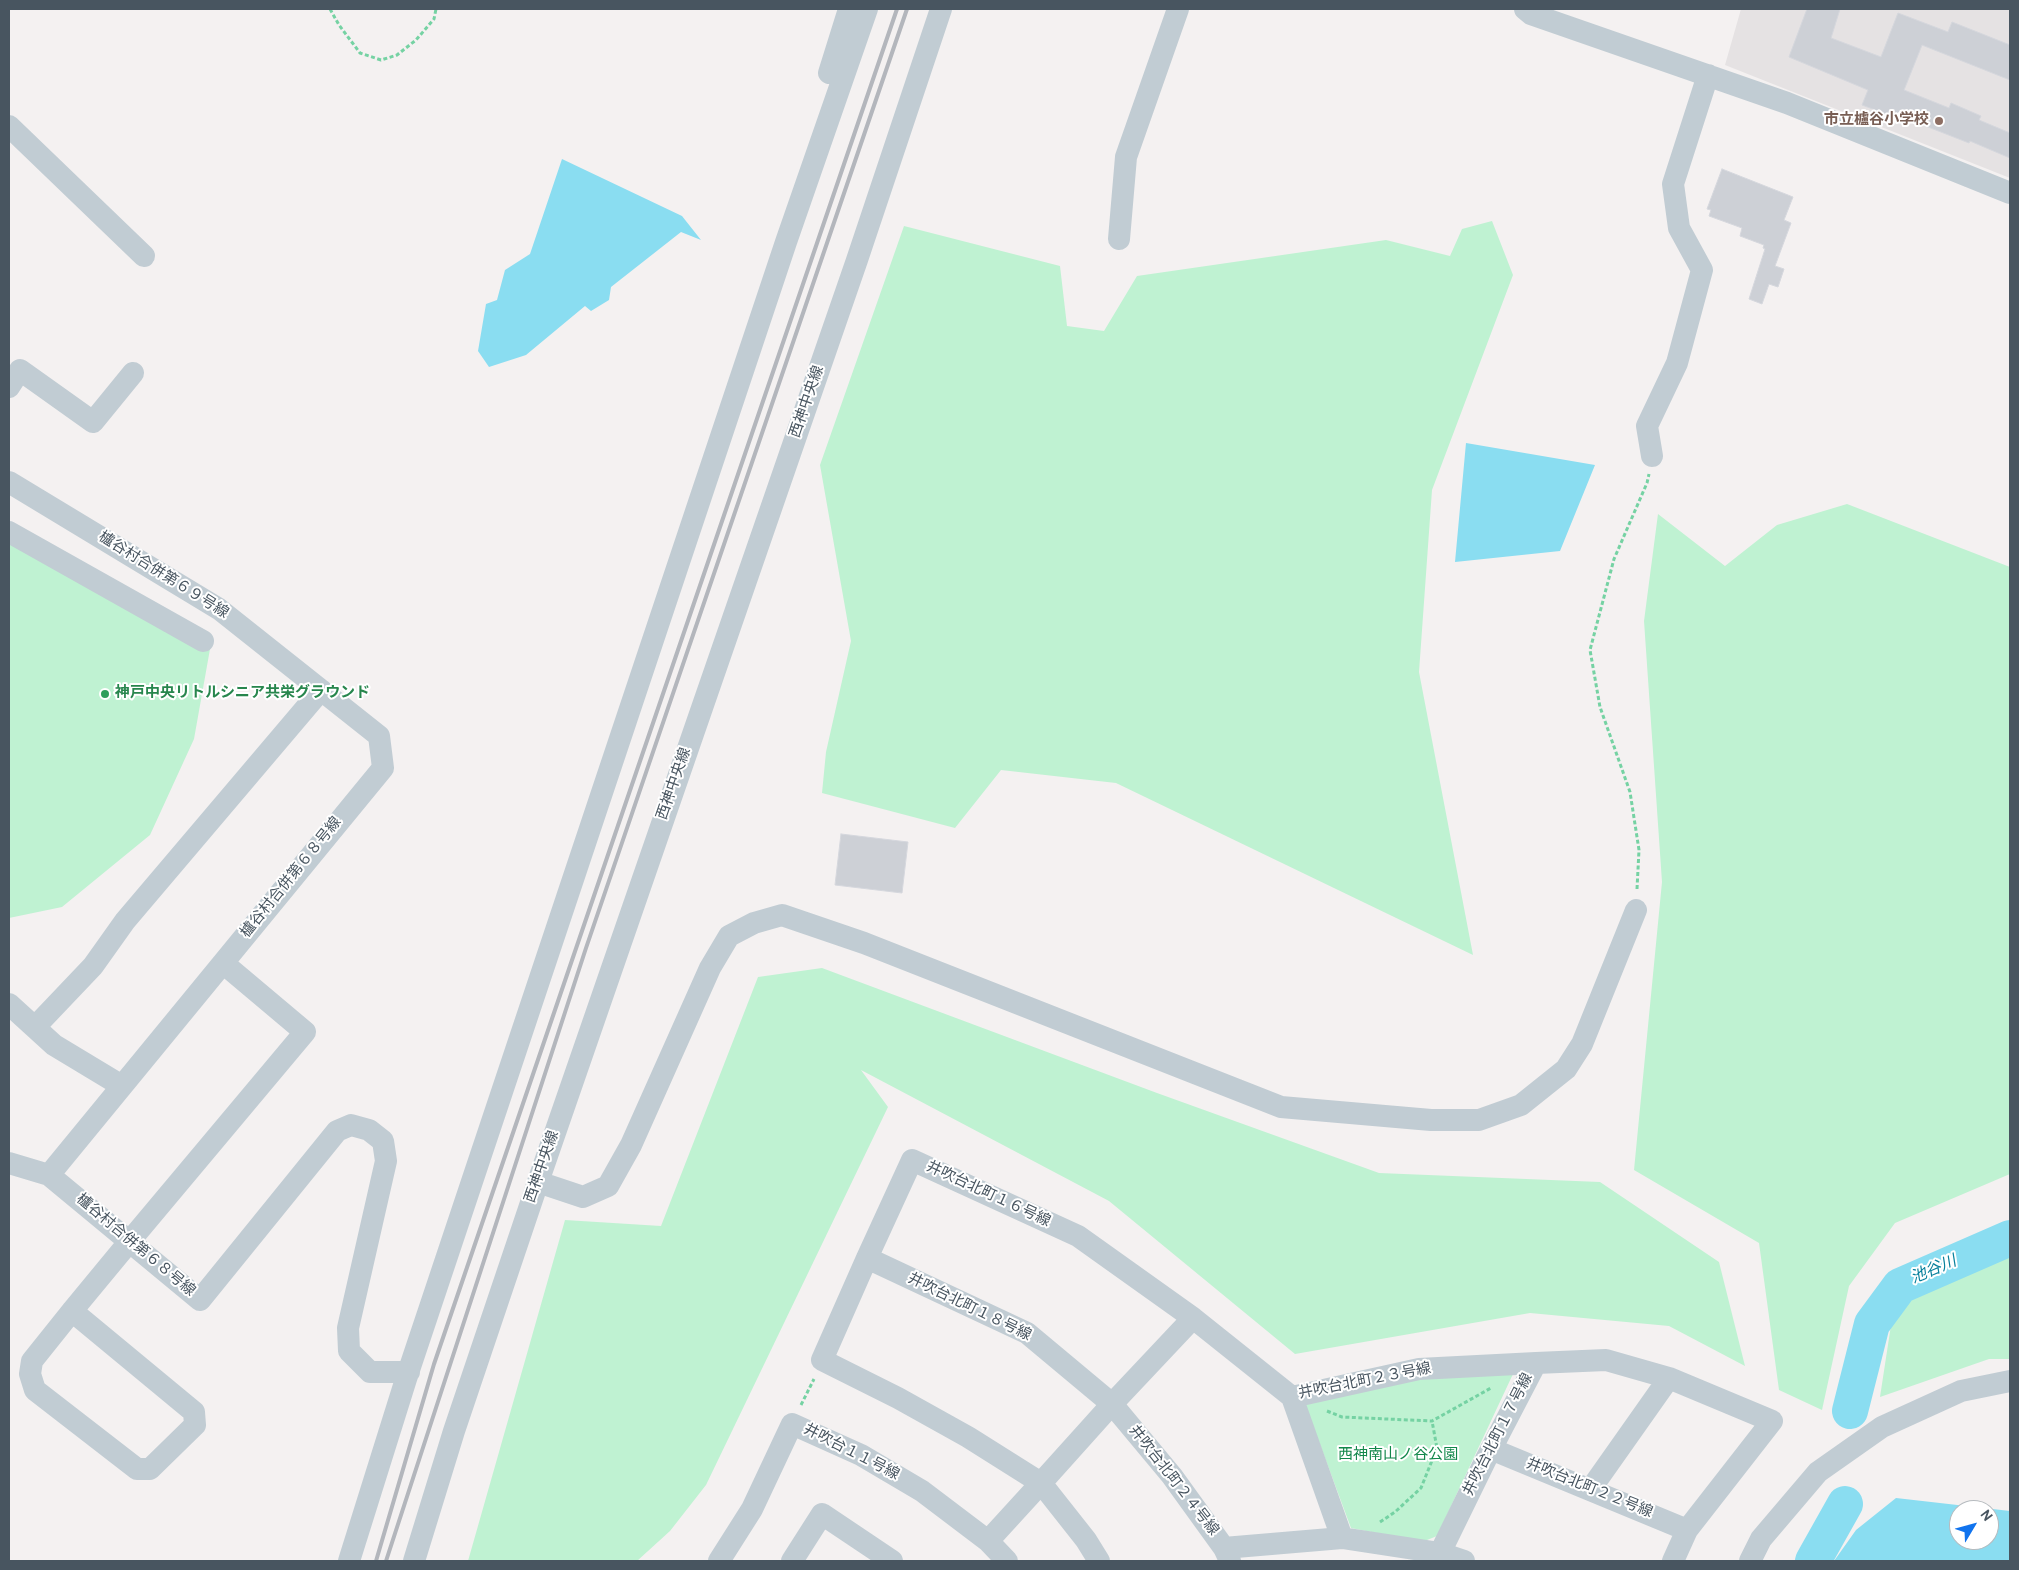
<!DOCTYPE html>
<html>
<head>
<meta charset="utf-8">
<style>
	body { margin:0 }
	#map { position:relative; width:2019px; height:1570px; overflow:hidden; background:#f4f1f1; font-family:Overpass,sans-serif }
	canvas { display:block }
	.frame { position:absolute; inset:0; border:10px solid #485560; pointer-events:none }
	.north { position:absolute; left:1949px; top:1500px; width:50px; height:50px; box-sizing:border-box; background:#fff; border:1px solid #b6bbbf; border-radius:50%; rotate:53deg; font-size:14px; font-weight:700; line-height:20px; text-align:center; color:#485560 }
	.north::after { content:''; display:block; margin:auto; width:18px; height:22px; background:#1174ee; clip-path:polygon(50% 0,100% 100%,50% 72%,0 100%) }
</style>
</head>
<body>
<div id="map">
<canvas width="2019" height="1570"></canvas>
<div class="frame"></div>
<div class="north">N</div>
</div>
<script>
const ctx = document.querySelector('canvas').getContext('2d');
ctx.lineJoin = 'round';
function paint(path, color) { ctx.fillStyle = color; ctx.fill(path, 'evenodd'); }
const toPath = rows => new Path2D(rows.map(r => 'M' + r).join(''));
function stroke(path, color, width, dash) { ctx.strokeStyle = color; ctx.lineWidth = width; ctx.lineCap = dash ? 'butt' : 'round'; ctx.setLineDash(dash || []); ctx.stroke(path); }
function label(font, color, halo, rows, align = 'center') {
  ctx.font = font + ' Overpass,"Noto Sans JP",sans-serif'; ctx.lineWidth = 4; ctx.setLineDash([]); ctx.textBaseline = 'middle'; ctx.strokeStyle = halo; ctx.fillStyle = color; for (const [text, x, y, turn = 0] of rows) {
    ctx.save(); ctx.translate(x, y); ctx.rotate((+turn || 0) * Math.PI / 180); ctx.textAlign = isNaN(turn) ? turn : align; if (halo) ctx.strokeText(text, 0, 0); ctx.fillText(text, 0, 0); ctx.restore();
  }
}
paint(toPath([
	[1741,9,2010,9,2010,178,1725,65]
]), '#e5e2e3');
paint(toPath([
	[1492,221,1513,275,1432,490,1419,672,1473,955,1116,783,1001,770,955,828,822,793,826,752,851,641,820,465,904,226,1060,266,1067,326,1104,331,1137,276,1386,240,1450,256,1462,229],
	[1847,504,2010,567,2010,1174,1895,1223,1849,1286,1822,1410,1779,1390,1759,1243,1634,1170,1662,882,1644,621,1658,514,1725,566,1777,525],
	[9,543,210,649,194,739,150,835,62,907,9,918],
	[822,968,1157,1093,1379,1173,1600,1182,1719,1262,1745,1366,1669,1326,1530,1313,1295,1354,1109,1201,861,1070,888,1107,706,1485,670,1531,637,1561,468,1561,565,1220,661,1226,758,977],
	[2010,1248,2010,1359,1989,1359,1880,1397,1893,1312,1929,1284],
	[1513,1374,1437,1536,1422,1542,1351,1528,1305,1404,1416,1379]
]), '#bff2d2');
paint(toPath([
	[562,159,682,216,701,240,681,232,611,287,609,300,591,311,585,306,526,355,489,367,478,351,486,304,497,300,505,270,530,254],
	[1466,443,1595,465,1560,551,1455,562],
	[1896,1498,2010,1511,2010,1561,1834,1561,1856,1530],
	[1959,1510,1989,1510,1989,1540,1959,1540]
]), '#8addf1');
stroke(toPath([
	[1850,1411,1872,1324,1900,1286,2010,1238],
	[1813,1561,1845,1504]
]), '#8addf1', 36);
const building = toPath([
	[1807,9,1840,9,1831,38,1881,57,1898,13,1948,32,1952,22,2010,45,2010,80,1922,45,1904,90,1949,108,1951,103,1981,116,1979,120,2010,133,2010,158,1970,141,1969,143,1895,114,1894,117,1862,105,1868,90,1789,57,1807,9],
	[1722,169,1793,197,1784,220,1791,223,1775,266,1784,269,1778,287,1769,284,1762,304,1749,299,1765,249,1763,248,1764,245,1740,236,1742,228,1709,216,1711,210,1707,209,1722,169],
	[841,834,908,842,902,893,835,885,841,834]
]);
paint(building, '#cdd0d6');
stroke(building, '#d5d7dd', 1);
stroke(toPath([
	[330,9,339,25,360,53,381,60,397,55,416,40,434,19,436,9],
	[1637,889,1639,850,1630,792,1600,707,1590,650,1614,559,1647,483,1649,474],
	[801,1405,814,1379],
	[1327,1411,1342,1417,1432,1421,1491,1388],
	[1380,1522,1395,1512,1421,1488,1437,1448,1432,1421]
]), '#75d2a3', 3, [4, 2.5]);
stroke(toPath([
	[1525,9,1531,14,1787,103,2010,193],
	[829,73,849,9],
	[9,126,144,256],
	[1119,239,1126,157,1178,9],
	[9,387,20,370,93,422,133,373],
	[1652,456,1647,426,1677,363,1702,270,1679,228,1673,184,1708,75],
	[9,482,219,609,379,736,383,768,49,1175],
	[9,532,203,641],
	[9,1004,54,1045,122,1086],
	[35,1027,93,966,125,921,321,690],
	[9,1163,49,1175,200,1300,337,1131,351,1125,369,1130,383,1141,386,1161,348,1328,349,1351,370,1372,409,1372],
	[538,1182,583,1197,608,1186,631,1145,710,968,729,936,754,923,782,915,864,943,1281,1107,1431,1120,1479,1120,1521,1105,1566,1069,1582,1044,1636,910],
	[867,1258,1027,1333,1112,1404,1172,1476,1224,1548,1230,1561],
	[72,1311,194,1412,195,1425,150,1469,137,1469,35,1390,30,1374,32,1361,72,1311,129,1242,305,1032,223,963],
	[1193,1318,1292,1397,1419,1369,1536,1363],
	[1292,1397,1342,1538],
	[1491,1449,1687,1530],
	[1590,1490,1669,1378],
	[988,1541,1041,1483,1112,1404,1193,1318,1078,1236,912,1160,867,1258,822,1360,898,1398,968,1437,1041,1483,1086,1540,1099,1561],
	[1224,1548,1342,1538,1440,1553,1464,1561],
	[349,1561,406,1379,786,242,867,9],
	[414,1561,454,1431,538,1182,857,260,941,9],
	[719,1561,752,1509,792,1424,861,1455,922,1491,988,1541,1007,1561],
	[792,1561,822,1514,892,1561],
	[1437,1561,1440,1553,1486,1459,1536,1363,1606,1360,1669,1378,1772,1421,1687,1530,1673,1561],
	[1750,1561,1761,1539,1818,1472,1882,1427,1961,1391,2010,1381]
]), '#c1ccd3', 22);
stroke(toPath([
	[376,1561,434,1364,897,9],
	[386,1561,586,948,907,9]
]), '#b3b6bc', 4);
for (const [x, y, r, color] of [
	[1939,121,5,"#8d6e63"],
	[105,694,5,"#2e9e5b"]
]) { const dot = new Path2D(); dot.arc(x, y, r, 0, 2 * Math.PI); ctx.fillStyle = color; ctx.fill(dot); stroke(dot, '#fff', 2); }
label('bold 15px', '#785e54', '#fff', [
	["市立櫨谷小学校",1929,121]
], 'right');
label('15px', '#485560', '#fff', [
	["西神中央線",808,402,-71],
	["櫨谷村合併第６９号線",163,576,32],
	["西神中央線",675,784,-71],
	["櫨谷村合併第６８号線",292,878,-51],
	["西神中央線",543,1167,-71],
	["井吹台北町１６号線",988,1195,25],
	["櫨谷村合併第６８号線",135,1246,40],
	["井吹台北町１８号線",969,1308,26],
	["井吹台北町２３号線",1365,1382,-11],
	["井吹台北町１７号線",1499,1435,-63],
	["井吹台１１号線",851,1453,27],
	["井吹台北町２４号線",1173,1481,52],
	["井吹台北町２２号線",1589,1489,22]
]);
label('bold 15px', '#27864d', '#fff', [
	["神戸中央リトルシニア共栄グラウンド",115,694]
], 'left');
label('15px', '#13874b', '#fff', [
	["西神南山ノ谷公園",1398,1456]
]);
label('italic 16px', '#08809c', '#fff', [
	["池谷川",1934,1271,-23]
]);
</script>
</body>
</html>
